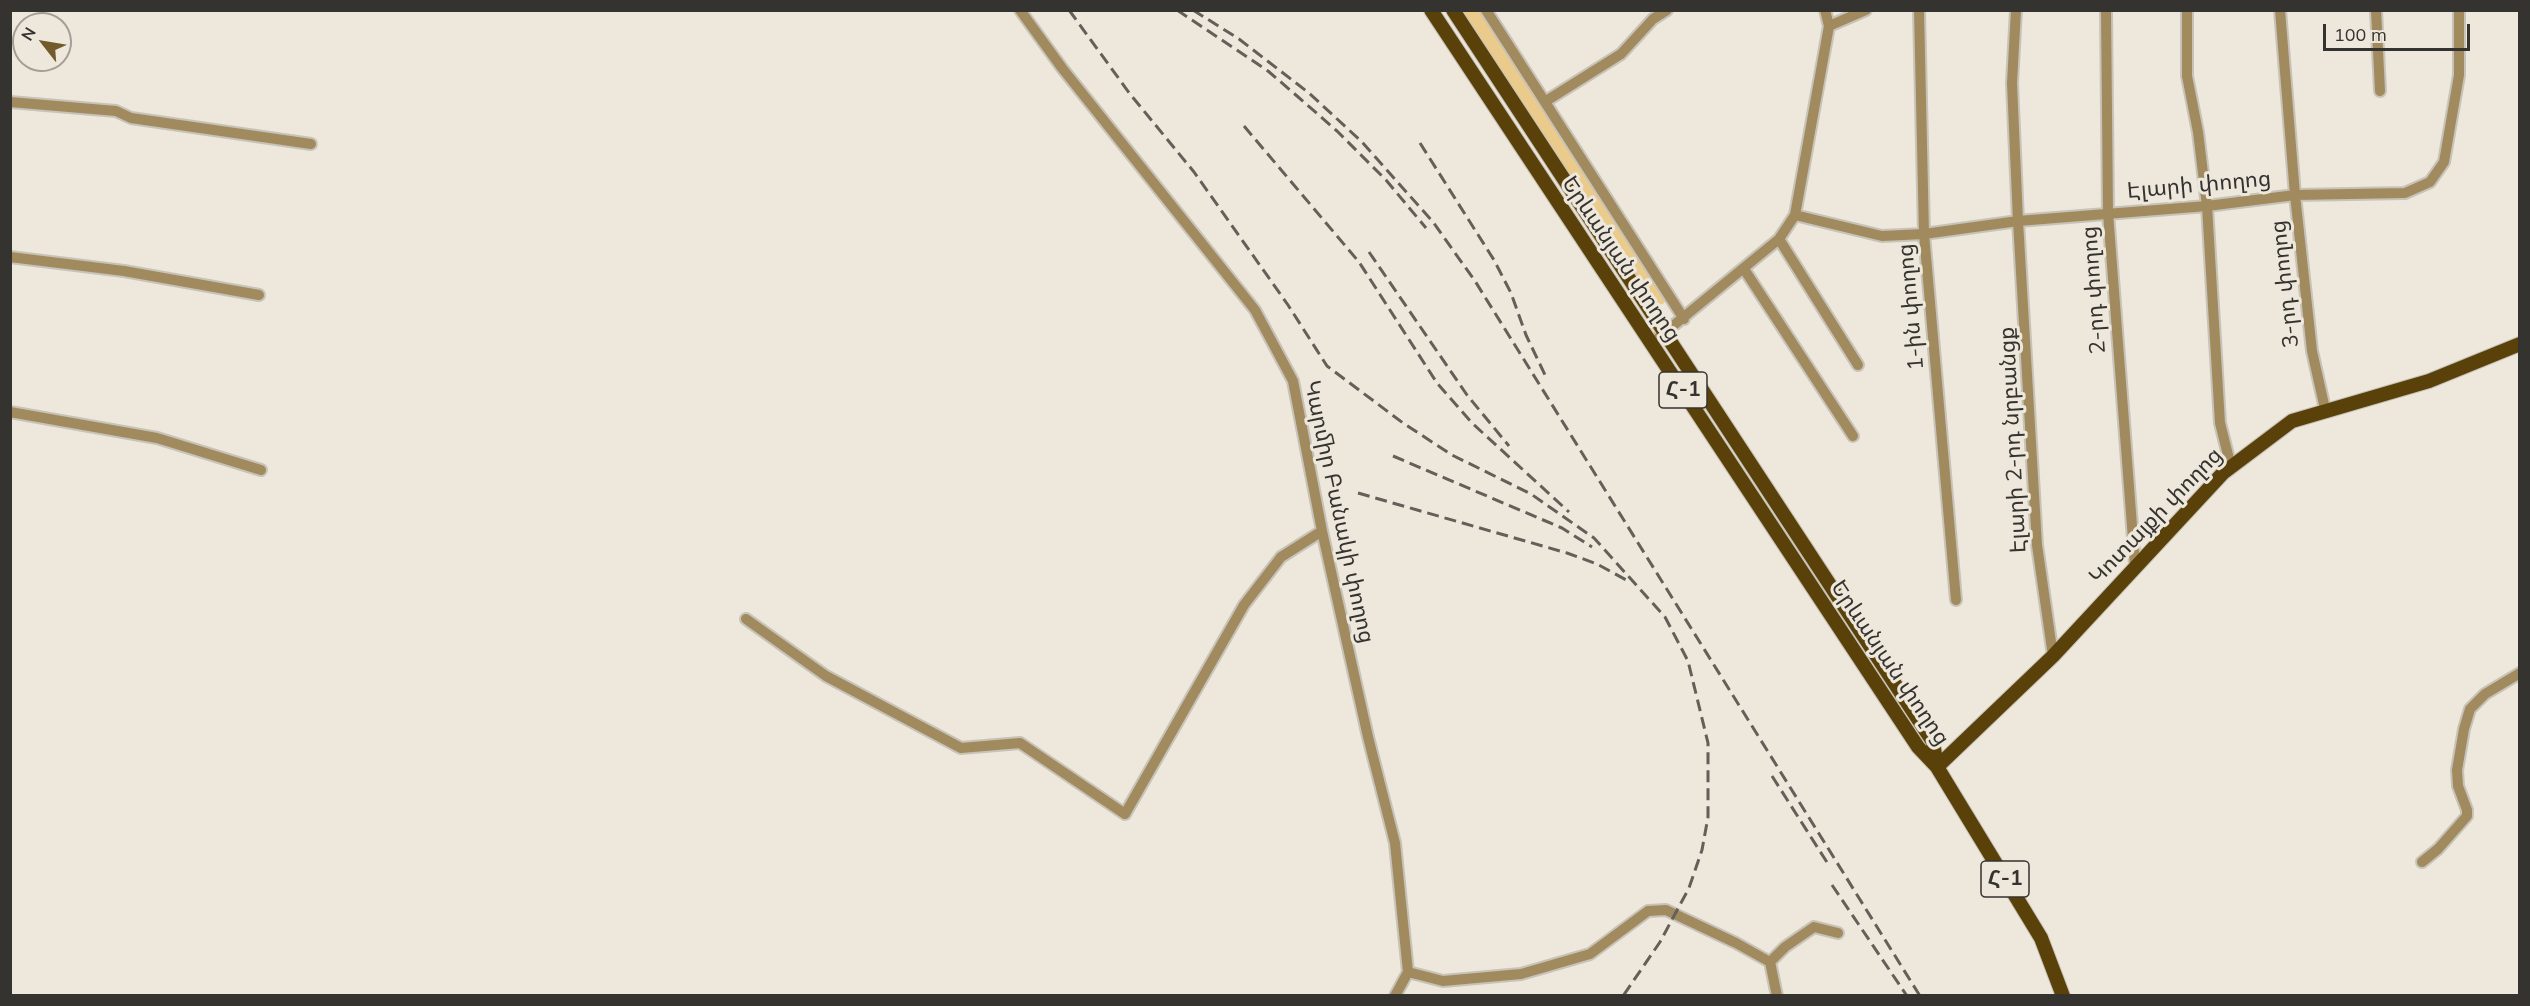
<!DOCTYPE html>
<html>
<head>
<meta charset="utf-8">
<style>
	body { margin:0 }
	#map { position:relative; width:2530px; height:1006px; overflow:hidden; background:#ede7dc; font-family:Mulish,sans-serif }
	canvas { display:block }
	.frame { position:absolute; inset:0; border:12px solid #35332f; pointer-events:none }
	.north { position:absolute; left:12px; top:12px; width:60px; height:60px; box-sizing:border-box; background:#ede7dc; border:2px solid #a39f97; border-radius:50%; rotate:301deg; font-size:16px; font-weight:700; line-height:24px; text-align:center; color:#35332f }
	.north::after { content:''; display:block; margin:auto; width:21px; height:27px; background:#725b2b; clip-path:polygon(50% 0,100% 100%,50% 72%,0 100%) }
	.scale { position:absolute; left:2323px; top:24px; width:147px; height:27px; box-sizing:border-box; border:3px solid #35332f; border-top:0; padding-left:8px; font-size:18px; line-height:21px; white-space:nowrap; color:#35332f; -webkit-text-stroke:4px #ede7dc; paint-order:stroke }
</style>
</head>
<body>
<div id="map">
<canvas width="2530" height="1006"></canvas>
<div class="frame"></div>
<div class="north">N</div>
<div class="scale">100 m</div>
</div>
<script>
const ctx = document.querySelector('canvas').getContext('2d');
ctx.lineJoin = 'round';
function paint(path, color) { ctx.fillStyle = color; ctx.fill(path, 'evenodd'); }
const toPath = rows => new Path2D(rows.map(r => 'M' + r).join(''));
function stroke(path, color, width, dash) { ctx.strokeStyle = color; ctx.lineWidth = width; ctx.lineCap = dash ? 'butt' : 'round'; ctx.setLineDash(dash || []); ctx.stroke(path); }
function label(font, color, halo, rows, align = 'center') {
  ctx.font = font + ' Mulish,"Noto Sans Armenian",sans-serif'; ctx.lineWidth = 6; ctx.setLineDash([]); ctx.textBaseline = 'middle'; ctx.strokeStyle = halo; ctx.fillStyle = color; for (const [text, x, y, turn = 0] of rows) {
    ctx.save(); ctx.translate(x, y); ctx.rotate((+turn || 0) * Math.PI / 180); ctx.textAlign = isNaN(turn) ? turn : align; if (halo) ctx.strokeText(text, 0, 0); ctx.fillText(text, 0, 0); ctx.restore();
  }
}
paint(toPath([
	[1461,11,1479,11,1665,291,1666,300,1663,304,1658,305,1654,302]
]), '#ebcb8c');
const minor = toPath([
	[1020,10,1062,68,1255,310,1293,381,1322,531,1368,737,1395,843,1408,972,1395,996],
	[1486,10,1684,319],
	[1919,10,1924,234,1956,600],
	[2016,10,2012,83,2018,221,2037,545,2053,656],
	[2106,10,2108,213,2135,565],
	[2187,10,2187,76,2198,132,2207,206,2220,423,2231,467],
	[2280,10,2295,195,2312,351,2325,409],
	[2376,10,2380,91],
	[1829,26,1866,10],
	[1546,101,1621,54,1653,19,1667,10],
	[10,102,116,111,131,118,311,144],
	[1795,215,1882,236,1924,234,2018,221,2207,206,2295,195,2405,193,2430,182,2444,162,2459,75,2459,10],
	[1779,239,1858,365],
	[10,257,124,271,259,295],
	[1744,269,1853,436],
	[1652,343,1779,239,1795,215,1829,26,1825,10],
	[10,412,157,438,261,470],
	[746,619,826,676,961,748,1020,743,1125,814,1244,605,1281,557,1322,531],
	[2422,862,2438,849,2467,816,2467,810,2458,786,2457,770,2464,729,2470,709,2485,694,2520,673],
	[1770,962,1785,947,1814,927,1838,933],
	[1408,972,1443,981,1521,974,1590,954,1648,911,1666,910,1736,943,1770,962,1777,996]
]);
const major = toPath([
	[1431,10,1918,747,1937,767,2041,938,2063,996],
	[1453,10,1933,742,1937,767],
	[1937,767,2053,656,2223,473,2292,421,2429,381,2520,344]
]);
stroke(minor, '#c8c3b9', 14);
stroke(major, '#c8c3b9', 16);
stroke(minor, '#a18b5e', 10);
stroke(major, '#594109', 14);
stroke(toPath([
	[1069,10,1130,94,1194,172,1288,305,1327,366,1403,423,1452,455,1531,494,1594,538,1665,617,1688,661,1708,743,1708,817,1702,850,1689,888,1660,942,1623,996],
	[1177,10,1268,71,1297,96,1337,131,1386,180,1426,228],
	[1193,10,1239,39,1309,93,1362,142,1433,222,1475,281,1920,996],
	[1244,126,1359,262,1437,383,1472,423,1569,512],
	[1420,143,1494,260,1511,293,1526,335,1547,379],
	[1369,252,1467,395,1509,446],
	[1393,456,1562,528,1592,547],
	[1358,493,1567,553,1597,564,1628,581],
	[1772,776,1830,867],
	[1832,885,1907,996]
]), '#63605a', 3, [12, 6]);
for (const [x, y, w] of [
	[1683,390,48],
	[2005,879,48]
]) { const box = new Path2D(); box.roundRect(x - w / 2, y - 18, w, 36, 4.5); ctx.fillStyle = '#ede7dc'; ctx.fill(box); stroke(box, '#35332f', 1.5); }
label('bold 21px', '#35332f', null, [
	["Հ-1",1683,390],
	["Հ-1",2005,879]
]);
label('22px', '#35332f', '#ede7dc', [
	["Էլարի փողոց",2199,185,-5],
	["Երևանյան փողոց",1621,259,56],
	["3-րդ փողոց",2285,284,-96],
	["2-րդ փողոց",2094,290,-94],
	["1-ին փողոց",1911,307,-95],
	["Էլարի 2-րդ նրբանցք",2013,440,-93],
	["Կարմիր Բանակի փողոց",1339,512,78],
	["Կոտայքի փողոց",2156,516,-46],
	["Երևանյան փողոց",1890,663,56]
]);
</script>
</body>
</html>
